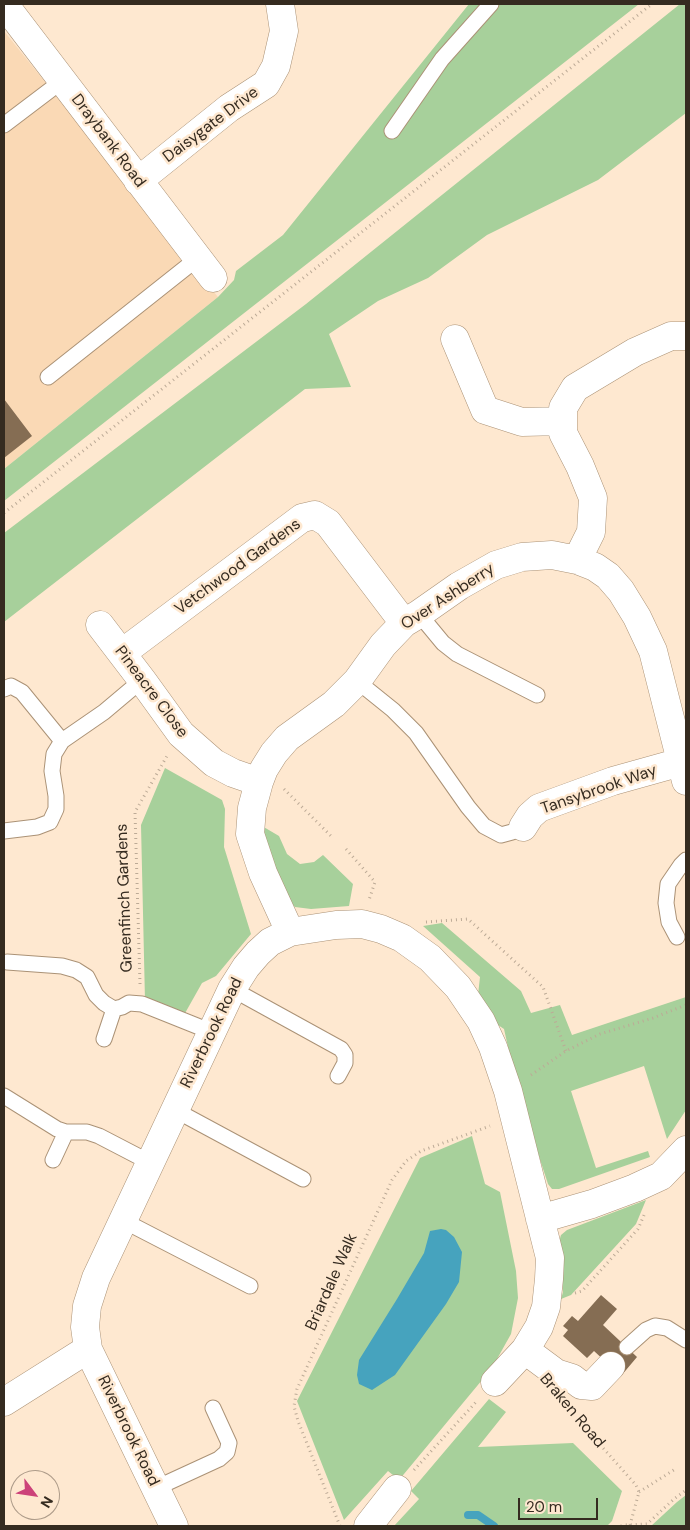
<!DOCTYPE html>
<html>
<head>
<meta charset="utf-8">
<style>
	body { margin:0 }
	#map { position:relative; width:690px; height:1530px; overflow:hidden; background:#fee8d0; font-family:"DM Sans",sans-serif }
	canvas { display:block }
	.frame { position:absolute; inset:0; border:5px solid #352b20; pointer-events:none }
	.north { position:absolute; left:10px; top:1470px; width:50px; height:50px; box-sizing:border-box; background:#fee8d0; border:1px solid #ae9c8a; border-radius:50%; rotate:121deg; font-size:14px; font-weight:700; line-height:20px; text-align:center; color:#352b20 }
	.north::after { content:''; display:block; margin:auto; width:18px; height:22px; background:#cc4279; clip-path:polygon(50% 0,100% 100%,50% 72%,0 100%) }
	.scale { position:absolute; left:518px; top:1498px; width:80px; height:22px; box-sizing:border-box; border:2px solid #352b20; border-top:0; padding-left:6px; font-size:15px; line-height:18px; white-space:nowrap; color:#352b20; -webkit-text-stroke:4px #fee8d0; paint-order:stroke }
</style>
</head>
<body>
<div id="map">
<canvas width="690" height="1530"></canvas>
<div class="frame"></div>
<div class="north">N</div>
<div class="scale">20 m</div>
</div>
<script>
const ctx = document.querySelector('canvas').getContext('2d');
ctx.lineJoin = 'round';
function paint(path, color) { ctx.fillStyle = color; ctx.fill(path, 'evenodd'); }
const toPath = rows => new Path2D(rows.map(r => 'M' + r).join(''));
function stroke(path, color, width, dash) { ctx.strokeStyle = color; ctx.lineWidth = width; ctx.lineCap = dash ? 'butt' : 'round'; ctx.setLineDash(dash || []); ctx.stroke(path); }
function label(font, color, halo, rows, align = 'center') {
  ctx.font = font + ' "DM Sans",sans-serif'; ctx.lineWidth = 5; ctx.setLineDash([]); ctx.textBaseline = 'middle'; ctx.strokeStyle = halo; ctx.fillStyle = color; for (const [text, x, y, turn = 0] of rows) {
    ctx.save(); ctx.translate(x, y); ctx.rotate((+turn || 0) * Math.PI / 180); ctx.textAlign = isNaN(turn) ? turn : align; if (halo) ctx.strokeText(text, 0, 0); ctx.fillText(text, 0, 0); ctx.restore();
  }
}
paint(toPath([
	[4,31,218,297,4,469]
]), '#fad9b5');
paint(toPath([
	[469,4,639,4,4,501,4,469,218,297,234,280,236,271,283,235],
	[680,4,686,4,686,113,598,180,487,235,428,278,378,301,329,334,351,387,305,389,4,622,4,533,306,304],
	[165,768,222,800,225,809,224,847,251,934,216,976,202,983,184,1015,145,1001,141,825],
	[262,826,279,836,287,854,300,864,314,862,323,855,353,884,349,906,311,909,295,907,286,898,264,851],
	[442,923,521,991,531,1013,560,1005,572,1035,686,997,686,1110,667,1139,644,1066,571,1091,596,1168,648,1151,650,1157,559,1189,552,1189,548,1184,518,1092,504,1029,492,1021,478,995,480,977,423,926],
	[472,1136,485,1184,500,1192,516,1271,518,1298,511,1334,492,1368,399,1480,388,1471,344,1520,297,1401,420,1158],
	[646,1200,636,1224,571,1295,561,1299,563,1292,558,1245,561,1235,567,1230],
	[489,1399,506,1412,478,1447,573,1443,622,1491,612,1521,607,1526,394,1526,419,1499,411,1491],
	[686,1495,686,1526,651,1526,677,1502]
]), '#a7d09b');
paint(toPath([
	[441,1229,446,1230,454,1237,462,1252,459,1282,446,1304,395,1375,372,1390,359,1384,357,1375,359,1360,397,1299,424,1253,430,1231]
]), '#46a3be');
stroke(toPath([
	[468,1515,478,1515,494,1526]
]), '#46a3be', 8);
paint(toPath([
	[4,399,32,436,4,458],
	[601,1295,617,1309,603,1325,637,1357,621,1376,594,1351,587,1358,563,1336,568,1330,563,1326,572,1316,578,1321]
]), '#856d53');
const lane = toPath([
	[4,125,62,81],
	[392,131,442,59,491,4],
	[48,377,198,258],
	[419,614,443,643,457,654,537,695],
	[357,681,393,710,416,733,468,807,484,826,501,835,512,832,523,827],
	[4,689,11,686,22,692,62,741],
	[4,831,37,827,50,822,56,809,56,796,52,771,54,754,62,741,104,712,142,680],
	[677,937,669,922,666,903,668,884,681,865,686,860],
	[7,962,62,966,76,970,87,977,96,995,104,1003,114,1009,122,1007,129,1003,142,1004,212,1032],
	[232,989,341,1049,345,1055,345,1063,338,1076],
	[104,1039,114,1009],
	[4,1096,57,1129,66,1132,87,1132,99,1136,151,1163],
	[175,1110,303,1179],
	[53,1160,66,1132],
	[124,1221,250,1286],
	[627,1347,646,1330,655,1326,667,1328,686,1340],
	[156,1488,219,1459,227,1452,229,1443,213,1408]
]);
const street = toPath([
	[4,4,213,278],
	[138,181,229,108,266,84,276,66,284,31,280,4],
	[455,339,485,410,522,422,563,421],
	[577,560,591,532,593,498,580,466,563,433,563,408,575,388,635,352,671,336,686,336],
	[100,625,142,680,181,734,214,763,233,773,259,782],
	[122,653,302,518,315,515,328,523,404,623],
	[523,827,530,816,539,808,613,781,681,762],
	[290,932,263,873,250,834,252,808,259,782,264,769,274,753,287,738,334,704,357,681,383,645,404,623,419,614,459,586,496,565,522,557,552,555,577,560,595,567,608,576,621,591,637,617,653,651,686,781],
	[540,1219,592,1204,635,1188,661,1176,686,1150],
	[525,1350,556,1373,572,1378,581,1385,592,1386,611,1366],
	[4,1402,88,1349],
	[174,1526,88,1349,85,1327,87,1306,96,1278,232,989,246,967,258,953,270,942,290,932,336,925,362,924,381,929,402,938,430,958,458,987,481,1021,493,1047,508,1091,550,1258,549,1279,546,1307,539,1327,525,1350,495,1382],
	[368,1526,397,1489]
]);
stroke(lane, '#ab9276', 17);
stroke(street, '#ab9276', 29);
stroke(toPath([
	[4,513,652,4],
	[284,789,332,837],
	[346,849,375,882,369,900],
	[426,922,468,919,543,987,566,1051],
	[140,984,135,812,167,756],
	[531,1075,566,1051,600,1034,653,1018,686,1005],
	[575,1293,582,1291,638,1229,645,1213],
	[570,1411,636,1485,639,1492],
	[414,1470,477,1401],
	[639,1492,677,1468],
	[630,1525,639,1492],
	[340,1526,298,1421,294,1406,297,1389,392,1180,406,1161,421,1151,490,1126],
	[621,1526,623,1525,647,1524,674,1499,686,1490]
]), '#bcaa96', 3, [1, 4]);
stroke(lane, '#fff', 15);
stroke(street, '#fff', 28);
label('16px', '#352b20', '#fee8d0', [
	["Daisygate Drive",211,125,-37],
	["Draybank Road",108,141,53],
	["Vetchwood Gardens",238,567,-36],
	["Over Ashberry",448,597,-33],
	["Pineacre Close",151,692,53],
	["Tansybrook Way",599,790,-19],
	["Greenfinch Gardens",125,898,-92],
	["Riverbrook Road",212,1033,-64],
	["Briardale Walk",332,1282,-66],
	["Braken Road",572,1411,50],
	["Riverbrook Road",128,1431,64]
]);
</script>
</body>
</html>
